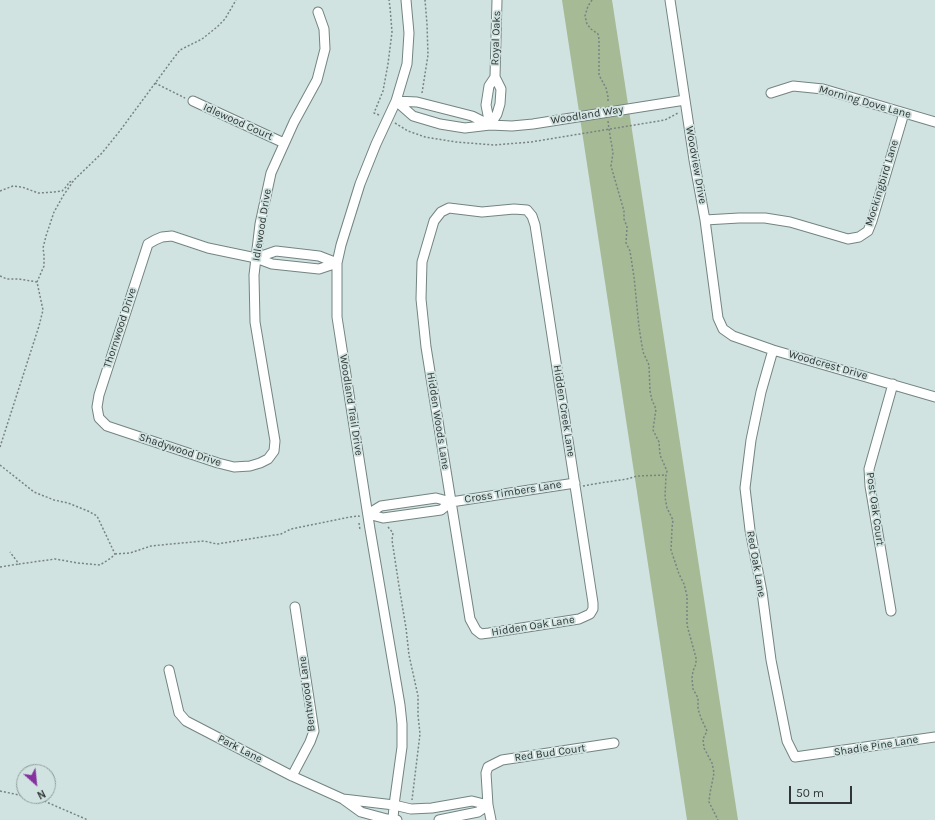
<!DOCTYPE html>
<html>
<head>
<meta charset="utf-8">
<style>
	body { margin:0 }
	#map { position:relative; width:935px; height:820px; overflow:hidden; background:#d0e3e0; font-family:Karla,sans-serif }
	canvas { display:block }
	.north { position:absolute; left:16px; top:764px; width:40px; height:40px; box-sizing:border-box; background:#d0e3e0; border:1px solid #909e9c; border-radius:50%; rotate:153deg; font-size:11px; font-weight:700; line-height:16px; text-align:center; color:#2f3635 }
	.north::after { content:''; display:block; margin:auto; width:14px; height:18px; background:#85319f; clip-path:polygon(50% 0,100% 100%,50% 72%,0 100%) }
	.scale { position:absolute; left:789px; top:786px; width:63px; height:18px; box-sizing:border-box; border:2px solid #2f3635; border-top:0; padding-left:5px; font-size:12px; line-height:14px; white-space:nowrap; color:#2f3635; -webkit-text-stroke:3px #d0e3e0; paint-order:stroke }
</style>
</head>
<body>
<div id="map">
<canvas width="935" height="820"></canvas>
<div class="north">N</div>
<div class="scale">50 m</div>
</div>
<script>
const ctx = document.querySelector('canvas').getContext('2d');
ctx.lineJoin = 'round';
function paint(path, color) { ctx.fillStyle = color; ctx.fill(path, 'evenodd'); }
const toPath = rows => new Path2D(rows.map(r => 'M' + r).join(''));
function stroke(path, color, width, dash) { ctx.strokeStyle = color; ctx.lineWidth = width; ctx.lineCap = dash ? 'butt' : 'round'; ctx.setLineDash(dash || []); ctx.stroke(path); }
function label(font, color, halo, rows, align = 'center') {
  ctx.font = font + ' Karla,sans-serif'; ctx.lineWidth = 3.5; ctx.setLineDash([]); ctx.textBaseline = 'middle'; ctx.strokeStyle = halo; ctx.fillStyle = color; for (const [text, x, y, turn = 0] of rows) {
    ctx.save(); ctx.translate(x, y); ctx.rotate((+turn || 0) * Math.PI / 180); ctx.textAlign = isNaN(turn) ? turn : align; if (halo) ctx.strokeText(text, 0, 0); ctx.fillText(text, 0, 0); ctx.restore();
  }
}
paint(toPath([
	[562,0,612,0,738,820,687,820]
]), '#a6ba95');
const minor = toPath([
	[670,0,694,160,705,220,718,318,723,329,733,336,773,350,935,397],
	[318,12,324,29,325,49,317,80,294,122,271,173,260,224,254,275,255,322,275,441,274,451,268,459,260,463,250,466,234,467,218,463,107,426,99,418,97,407,99,395,148,244,155,240,162,237,172,236,208,248,256,258,272,264,319,269,337,263],
	[771,93,793,86,823,89,935,122],
	[193,101,284,143],
	[396,101,413,116,440,124,465,128,490,125,512,126,533,124,685,100],
	[396,101,417,102,472,116,490,125],
	[490,125,497,114,500,104,501,89,495,77,497,0],
	[490,125,486,105,489,86,495,77],
	[449,208,482,212,514,209,527,210,532,216,535,225,593,603,593,609,590,614,579,619,489,633,481,634,476,630,470,619,426,347,421,299,422,262,434,221,441,212,449,208],
	[705,220,739,218,765,218,790,222,848,239,859,237,868,231,872,221,904,113],
	[256,258,276,251,319,256,337,263],
	[773,350,761,392,751,440,745,488,750,530,762,592,771,660,787,741,795,757,935,737],
	[368,514,381,506,436,498,451,502,575,483],
	[368,514,383,518,441,510,451,502],
	[891,611,870,486,869,469,893,384],
	[169,670,179,713,186,721,292,776,343,799,361,812,387,819,397,820],
	[292,776,310,742,314,731,295,607],
	[343,799,394,805,411,809,432,808,472,801,488,805],
	[393,820,394,805,402,747,402,724,400,705,370,529,337,317,337,263,341,245,360,184,376,144,396,101,407,64,409,33,406,0],
	[439,820,478,812,488,805],
	[491,820,488,805,486,773,488,767,502,760,614,743]
]);
stroke(minor, '#738481', 11);
stroke(toPath([
	[592,0,588,6,585,16,587,24,591,29,598,34,599,39,599,75,606,88,608,97,608,103],
	[155,83,185,98],
	[422,93,428,55,427,24,425,0],
	[379,115,374,113,383,91,388,64,392,32,390,7,389,0],
	[608,121,609,129,613,153,611,166,624,211,624,219,627,227,626,243,630,251,634,277,639,327,643,352,649,365,650,391,652,400,656,409,653,430,659,442,660,455,667,471,666,475,665,497,667,508,673,520,672,528,671,550,679,574,684,584,687,596,687,625,696,658,696,664,693,671,692,678,693,689,698,698,698,709,701,718,707,731,703,739,704,748,712,763,714,773,710,793,709,802,718,820],
	[395,123,408,131,425,137,456,142,494,145,531,142,665,120,678,113],
	[0,191,13,186,22,187,38,193,54,192,62,191,67,186,69,182,73,181],
	[0,276,7,279,19,279,37,282],
	[0,447,39,326,43,310,37,282,44,266,44,255,43,248,46,236,54,212,63,196,74,180,102,153,119,132,173,59,180,50,202,39,217,27,225,19,236,0],
	[0,465,34,492,54,500,68,503,88,511,97,516,115,554,111,558,100,565,78,563,55,559,19,564,10,552],
	[583,486,600,483,627,479,637,476,666,475],
	[359,523,360,530,361,530],
	[388,527,393,533,392,540,399,586,406,628,409,655,418,696,418,715,420,734,412,800],
	[115,554,130,553,151,546,171,544,204,541,217,544,281,534,291,529,350,517,359,516,359,517],
	[0,567,19,564],
	[0,791,24,796],
	[25,796,44,801,88,820]
]), '#788482', 1.5, [2, 2]);
stroke(minor, '#fff', 9);
label('11px', '#2f3635', '#d0e3e0', [
	["Royal Oaks",496,38,-88],
	["Morning Dove Lane",865,102,16],
	["Woodland Way",587,115,-9],
	["Idlewood Court",238,122,24],
	["Woodview Drive",696,165,80],
	["Mockingbird Lane",882,183,-73],
	["Idlewood Drive",262,225,-81],
	["Thornwood Drive",120,328,-72],
	["Woodcrest Drive",828,365,16],
	["Woodland Trail Drive",351,405,81],
	["Hidden Creek Lane",564,411,81],
	["Hidden Woods Lane",438,421,81],
	["Shadywood Drive",180,450,18],
	["Cross Timbers Lane",513,492,-9],
	["Post Oak Court",875,509,82],
	["Red Oak Lane",756,564,80],
	["Hidden Oak Lane",533,626,-9],
	["Bentwood Lane",307,694,-97],
	["Shadie Pine Lane",876,746,-9],
	["Park Lane",240,749,27],
	["Red Bud Court",550,753,-8]
]);
</script>
</body>
</html>
